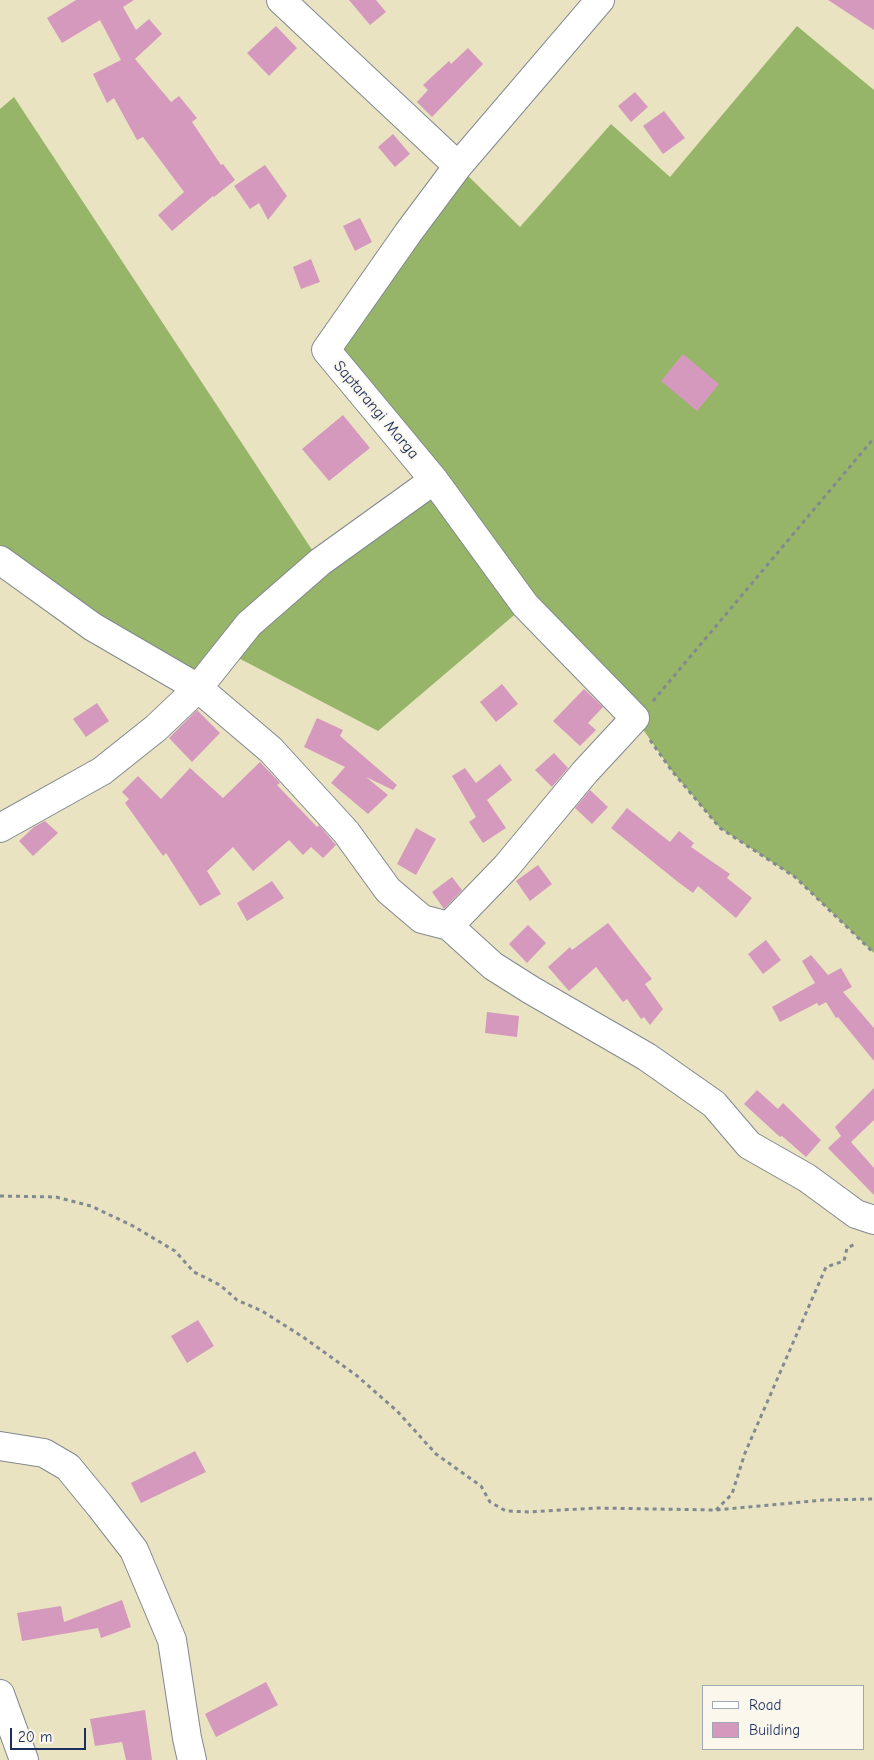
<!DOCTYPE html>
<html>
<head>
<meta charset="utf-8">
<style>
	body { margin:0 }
	#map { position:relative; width:874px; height:1760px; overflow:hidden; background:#e9e3c2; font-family:"Comic Neue",sans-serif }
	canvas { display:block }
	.legend { position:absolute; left:702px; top:1685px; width:162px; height:65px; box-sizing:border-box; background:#fbf7ec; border:1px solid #a1a7b3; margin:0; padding:6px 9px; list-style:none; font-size:15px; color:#1b2f5e }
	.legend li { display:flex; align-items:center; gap:10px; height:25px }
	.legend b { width:25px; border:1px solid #a1a7b3 }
	.scale { position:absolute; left:10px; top:1728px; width:76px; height:22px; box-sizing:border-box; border:2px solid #1b2f5e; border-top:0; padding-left:6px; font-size:15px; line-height:18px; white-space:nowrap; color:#1b2f5e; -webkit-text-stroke:4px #fbf7ec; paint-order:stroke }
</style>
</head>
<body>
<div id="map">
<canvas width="874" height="1760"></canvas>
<ul class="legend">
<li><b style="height:6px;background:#fff"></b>Road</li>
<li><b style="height:14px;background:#d599bd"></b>Building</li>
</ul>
<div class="scale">20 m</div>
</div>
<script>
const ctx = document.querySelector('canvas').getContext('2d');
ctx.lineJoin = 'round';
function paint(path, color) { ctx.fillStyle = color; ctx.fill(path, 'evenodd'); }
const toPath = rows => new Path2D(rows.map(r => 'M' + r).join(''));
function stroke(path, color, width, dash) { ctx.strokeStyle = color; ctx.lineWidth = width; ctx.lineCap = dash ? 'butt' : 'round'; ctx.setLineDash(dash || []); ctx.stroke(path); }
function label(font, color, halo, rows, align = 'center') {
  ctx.font = font + ' "Comic Neue",sans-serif'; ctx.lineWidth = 4; ctx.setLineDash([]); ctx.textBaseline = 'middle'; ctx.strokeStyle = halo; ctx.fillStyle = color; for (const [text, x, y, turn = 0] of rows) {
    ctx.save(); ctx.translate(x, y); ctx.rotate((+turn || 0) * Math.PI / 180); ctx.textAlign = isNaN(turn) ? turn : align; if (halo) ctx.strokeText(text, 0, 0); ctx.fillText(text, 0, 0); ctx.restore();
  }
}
paint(toPath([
	[797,26,874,90,874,953,795,877,720,828,672,771,635,718,526,605,378,731,227,652,198,688,0,560,0,109,14,97,320,562,434,480,326,350,458,166,520,227,611,124,670,177]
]), '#96b568');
paint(toPath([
	[76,0,134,0,123,7,136,30,149,19,162,34,135,59,171,102,179,96,197,118,192,122,221,165,223,164,235,180,214,197,213,196,172,231,158,215,184,192,143,137,137,140,114,98,107,103,93,74,121,60,100,20,62,43,47,18],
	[349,0,376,0,386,12,370,25],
	[828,0,874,0,874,30],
	[276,26,297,48,269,76,247,53],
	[468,48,483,64,432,117,417,102,428,90,423,85,449,61,451,64],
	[635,92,648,107,631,122,618,106],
	[664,111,685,138,663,154,643,126],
	[393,134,410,154,395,167,378,147],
	[265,165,287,196,268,220,259,203,250,209,234,186],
	[360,218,372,242,355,251,343,226],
	[311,259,320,282,301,289,293,267],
	[683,354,719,384,697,411,661,381],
	[343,415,370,448,329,481,302,449],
	[502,684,518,704,496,722,480,702],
	[584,689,603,707,588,723,596,730,580,746,553,721],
	[97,703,109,721,86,737,73,719],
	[197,710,220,733,192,762,169,738],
	[317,718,343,730,340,736,397,785,393,790,366,777,388,795,368,814,331,783,345,767,304,747],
	[554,753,568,768,552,787,535,770],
	[260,762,280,783,277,785,317,827,319,825,336,845,323,858,311,847,303,855,289,840,253,871,233,847,207,871,221,894,200,906,166,853,163,856,125,803,129,799,122,792,138,776,161,799,190,768,223,798],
	[500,764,512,780,487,800,506,828,483,843,469,822,476,817,452,776,465,768,476,783],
	[590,790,608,807,592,824,575,808],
	[627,808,670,842,679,831,694,843,691,847,730,874,727,878,752,898,736,918,698,886,693,893,678,882,611,828],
	[45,821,58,833,33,856,19,841,34,827],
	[416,828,436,839,416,875,397,864],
	[538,865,552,884,530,901,516,881],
	[452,877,462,890,444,909,432,892],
	[272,881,284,898,247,921,237,903],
	[608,923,652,979,645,984,663,1009,650,1025,644,1017,641,1019,627,999,623,1002,596,967,569,991,548,967,570,947,572,950],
	[528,925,546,943,527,963,509,944],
	[766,940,781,960,763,974,748,954],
	[811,955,828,975,841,968,852,987,843,992,874,1028,874,1061,838,1017,836,1018,826,1002,819,1006,817,1003,780,1022,772,1007,815,983,802,961],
	[487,1012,519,1016,517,1037,485,1033],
	[874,1088,874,1120,851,1142,874,1168,874,1195,828,1148,841,1136,835,1127],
	[757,1090,778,1109,783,1103,821,1140,806,1157,782,1136,780,1137,744,1104],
	[198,1320,214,1346,187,1363,171,1336],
	[195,1451,206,1472,141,1503,131,1483],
	[122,1600,131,1627,101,1638,98,1628,22,1641,17,1613,61,1606,64,1622],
	[266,1682,278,1705,216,1737,205,1714],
	[145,1710,152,1760,126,1760,122,1742,95,1746,90,1719]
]), '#d599bd');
const minor = toPath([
	[281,0,458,166],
	[0,560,93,627,198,688,271,750,346,832,388,890,422,919,449,926,493,966,531,990,647,1057,714,1104,749,1145,807,1178,856,1214,874,1220],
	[0,828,102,771,156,728,198,688,249,624,320,562,434,480],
	[449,926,506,867,585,772,635,718,525,605,434,480,326,350,408,233,458,166,600,0],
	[0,1446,44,1453,68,1467,100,1506,134,1550,172,1640,187,1738,192,1760],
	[0,1694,24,1760]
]);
stroke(minor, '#828990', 30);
stroke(toPath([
	[653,701,874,438],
	[650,740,672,771,720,828,795,877,874,953],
	[0,1196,56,1197,91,1206,133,1226,175,1251,194,1272,220,1285,237,1300,262,1311,303,1337,356,1375,397,1411,436,1454,481,1486,490,1502,506,1511,530,1512,595,1508,716,1510,824,1500,874,1499],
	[716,1510,732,1494,745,1453,826,1267,844,1261,847,1248,857,1243]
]), '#828990', 3, [4, 4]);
stroke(minor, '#fff', 28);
label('16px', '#1b2f5e', '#fbf7ec', [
	["Saptarangi Marga",376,410,50]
]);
</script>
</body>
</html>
